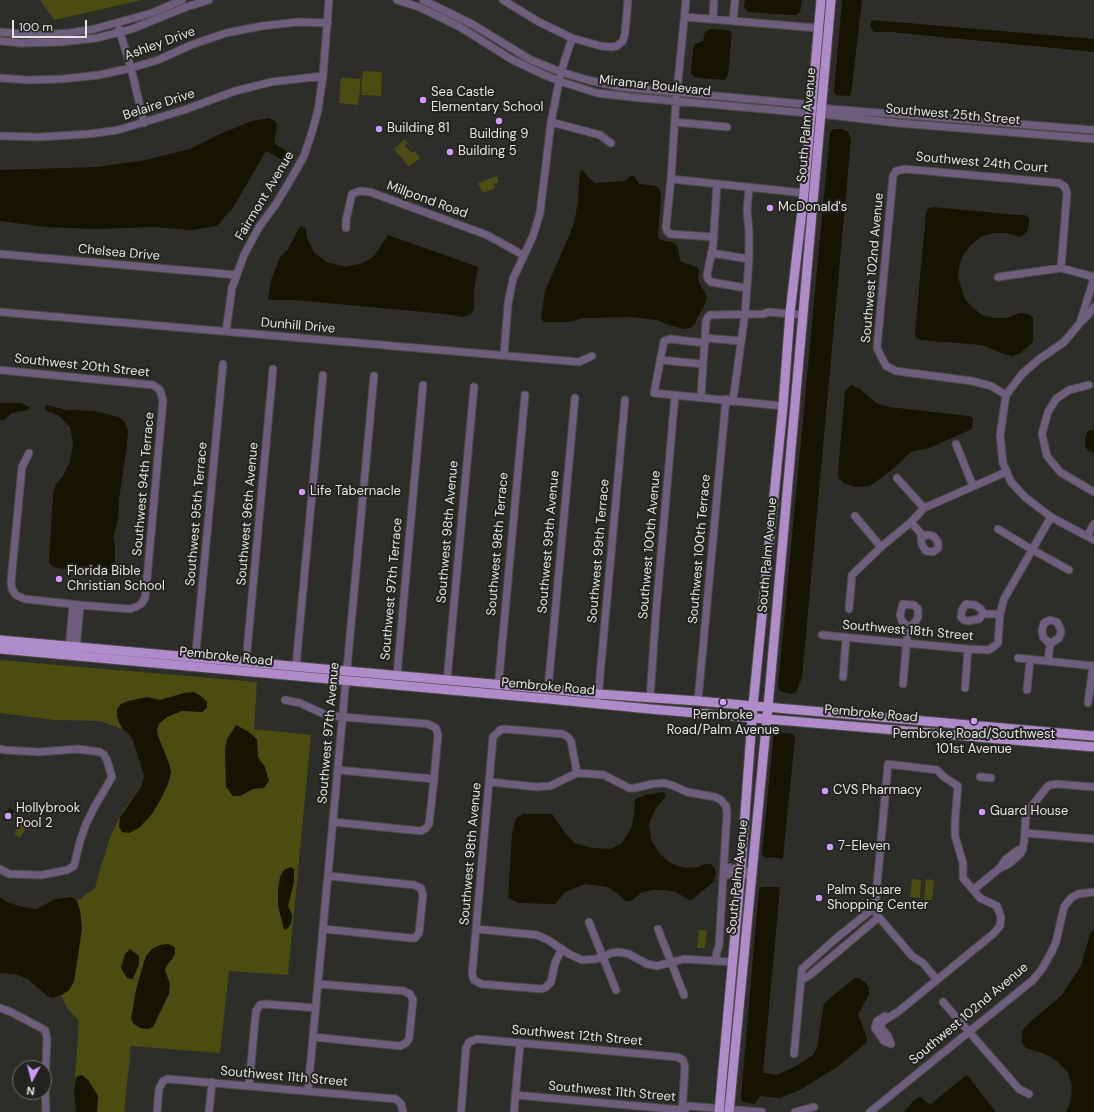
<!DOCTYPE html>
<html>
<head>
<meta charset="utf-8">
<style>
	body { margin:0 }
	#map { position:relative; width:1094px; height:1112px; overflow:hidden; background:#2d2d29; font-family:"DM Sans",sans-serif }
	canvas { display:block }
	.north { position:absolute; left:12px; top:1060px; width:40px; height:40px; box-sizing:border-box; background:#232420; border:1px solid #70706d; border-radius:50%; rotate:187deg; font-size:11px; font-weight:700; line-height:16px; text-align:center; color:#e3e3e1 }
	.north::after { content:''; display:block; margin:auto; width:14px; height:18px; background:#d39cfc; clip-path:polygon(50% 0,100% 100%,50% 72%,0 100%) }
	.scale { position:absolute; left:12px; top:20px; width:75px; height:18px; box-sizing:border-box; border:2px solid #e3e3e1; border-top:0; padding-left:5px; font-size:12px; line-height:14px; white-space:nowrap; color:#e3e3e1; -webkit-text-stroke:3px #232420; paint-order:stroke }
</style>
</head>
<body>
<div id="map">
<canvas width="1094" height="1112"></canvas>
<div class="north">N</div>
<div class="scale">100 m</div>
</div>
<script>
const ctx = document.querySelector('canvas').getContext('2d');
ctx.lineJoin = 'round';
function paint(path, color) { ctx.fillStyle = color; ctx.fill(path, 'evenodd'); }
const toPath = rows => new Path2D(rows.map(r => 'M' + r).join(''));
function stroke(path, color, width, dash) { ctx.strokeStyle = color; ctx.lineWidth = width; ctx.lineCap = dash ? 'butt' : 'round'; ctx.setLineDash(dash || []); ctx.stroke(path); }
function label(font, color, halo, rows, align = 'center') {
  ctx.font = font + ' "DM Sans",sans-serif'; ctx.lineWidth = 4; ctx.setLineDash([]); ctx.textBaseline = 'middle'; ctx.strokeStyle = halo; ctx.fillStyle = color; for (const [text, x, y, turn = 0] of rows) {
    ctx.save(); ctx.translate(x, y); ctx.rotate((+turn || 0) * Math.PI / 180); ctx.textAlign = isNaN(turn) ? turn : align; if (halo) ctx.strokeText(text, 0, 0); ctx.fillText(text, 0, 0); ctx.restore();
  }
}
paint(toPath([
	[40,0,142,0,54,20],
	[363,71,382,72,381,96,361,95],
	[341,78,361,79,358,105,339,103],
	[405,139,408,143,405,146,412,153,415,151,420,158,409,167,394,149],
	[497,176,499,182,494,184,495,188,483,193,478,183],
	[0,660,257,682,254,729,311,735,288,975,229,971,220,1053,131,1046,124,1112,76,1112,74,1092,79,1021,67,1008,62,996,53,998,47,996,29,980,15,974,0,973,0,897,5,901,19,906,36,909,55,899,72,897,77,901,95,888,101,866,111,835,124,809,141,787,144,776,140,763,133,741,129,734,122,729,100,721,55,720,0,713],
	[20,822,27,826,20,838,14,834],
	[912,879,921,880,920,898,910,897],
	[926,879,934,880,932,900,924,900],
	[699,930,707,930,705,948,697,948]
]), '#4b4c0f');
paint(toPath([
	[745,0,802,0,800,12,796,15,790,15,750,12,747,11,744,7],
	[842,0,862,0,851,94,849,96,836,95,834,92],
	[872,20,1094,39,1094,52,891,32,874,32,870,25],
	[710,29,728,30,732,33,728,75,725,80,700,78,694,77,691,74,693,49,695,44,703,41,705,32],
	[269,118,275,121,277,125,274,143,292,154,292,159,291,161,281,159,266,151,234,206,217,226,193,230,154,227,96,229,46,227,0,221,0,170,97,167,146,160,190,149,220,134,252,121],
	[834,129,842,129,848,132,851,140,802,678,796,692,792,694,780,691,778,686,830,132],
	[583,170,588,177,595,183,625,181,631,176,634,176,639,184,657,186,660,190,661,197,658,237,661,240,675,243,678,248,679,256,681,262,697,267,699,271,698,279,700,285,705,293,707,298,704,306,697,318,695,324,690,328,683,329,666,324,657,320,631,317,583,318,570,322,544,322,541,318,545,291,569,236,574,223,578,202,579,182,580,171],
	[933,207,1017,215,1025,215,1029,218,1029,225,1027,232,1020,237,1007,233,994,233,982,236,971,245,963,255,959,267,958,278,965,299,973,308,982,315,994,318,1006,318,1020,313,1028,314,1033,318,1033,341,1031,344,1019,354,1012,356,1004,354,982,345,920,340,916,338,915,331,926,213,928,208],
	[301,226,306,229,307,238,314,252,326,262,346,267,363,263,374,256,388,235,478,267,474,290,474,309,471,314,463,317,445,314,295,300,273,300,268,299,271,280,280,257,288,249,299,228],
	[851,385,859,388,876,403,889,407,969,416,973,418,972,429,929,448,911,452,893,469,874,483,869,486,856,487,844,483,839,479,838,472,845,391],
	[0,403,20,403,30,407,28,410,12,413,4,420,0,420],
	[47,405,66,410,94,411,119,417,124,421,128,430,126,452,119,499,118,519,113,538,115,545,115,568,111,572,103,573,94,571,69,570,54,567,49,563,53,494,56,484,63,476,70,462,73,443,70,427,60,417,52,412,48,412,45,408],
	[1094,429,1094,453,1088,450,1085,446,1085,439,1087,432],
	[194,692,202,697,207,702,207,708,202,712,182,711,167,717,159,724,157,730,158,736,169,763,171,773,168,784,161,799,152,814,140,827,129,833,122,832,119,827,120,817,141,787,144,776,133,741,129,734,122,729,117,717,117,709,121,704,128,701,147,697,160,700,184,693],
	[236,725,249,732,257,739,258,757,265,767,269,781,264,788,253,789,240,796,233,796,226,787,225,749,227,739],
	[774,732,793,734,795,737,783,857,782,859,773,857,766,858,762,855],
	[664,792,666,796,656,808,649,823,651,840,660,854,670,863,685,868,699,867,705,864,711,864,715,869,716,875,713,882,693,899,689,900,676,892,664,890,652,890,641,893,631,901,626,901,619,895,608,887,585,884,565,892,555,904,519,903,508,898,512,833,516,818,524,814,552,814,563,830,574,843,592,848,610,849,622,843,631,829,634,815,635,799,645,795],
	[9,808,14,811,9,821,3,818],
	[290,867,294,869,294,882,288,906,292,915,291,924,287,929,284,930,278,905,278,890,280,877,284,870],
	[762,887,779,887,780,889,763,1073,777,1075,798,1065,813,1055,817,1048,824,1003,855,978,861,979,866,983,869,988,869,995,858,1014,867,1038,866,1043,837,1067,800,1090,779,1098,760,1096,754,1104,742,1102,741,1097,759,889],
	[0,897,5,901,19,906,36,909,55,899,72,897,77,901,80,910,82,928,74,982,69,990,62,995,53,998,47,996,29,980,15,974,0,973],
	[1094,929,1094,1112,1066,1112,1071,1100,1072,1086,1068,1073,1057,1061,1045,1054,1026,1048,1022,1043,1022,1031,1030,1022,1062,995,1081,966,1090,934],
	[166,944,171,945,175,948,175,953,173,958,167,965,165,970,170,984,169,994,153,1027,148,1029,140,1028,134,1024,131,1019,136,990,143,965,146,956,152,949,160,945],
	[130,949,139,956,139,964,133,979,127,978,121,968,125,954],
	[82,1075,88,1080,98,1096,97,1112,76,1112,74,1092,76,1077],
	[967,1075,996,1112,904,1112,914,1100,920,1097,928,1103,931,1104,965,1076]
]), '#141400');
const minor = toPath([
	[397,0,419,7,442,18,460,27,511,59,542,74,559,81,597,93,630,97,830,115,897,123,1094,139],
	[423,0,472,24,531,60,561,72,588,80,620,87,803,104,831,109,1094,130],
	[503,0,539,22,572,38,601,46,611,47,617,46,623,41,625,33,628,0],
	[686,0,676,101,671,179,666,227,667,231,670,234,714,237],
	[685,17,818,28],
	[713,19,714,0],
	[733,21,735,0],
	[119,29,131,68,144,123],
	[0,32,37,35,69,33,94,29,152,13,182,0],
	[0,41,21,43,61,42,97,38,132,29,186,7,209,0],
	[0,78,29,80,62,79,99,75,131,68,158,60,191,45,226,33,262,26,298,22,328,23],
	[551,122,600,135,611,143],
	[675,122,727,127],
	[0,136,40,137,89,134,118,130,184,110,235,91,271,82,323,76],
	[671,179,804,193],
	[717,184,713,246,707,275,708,279,711,282,746,288],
	[346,228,346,220,352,194,360,191,370,192,487,235,523,255],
	[711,253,749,259],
	[0,254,237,275],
	[998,277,1061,268,1094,277],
	[1094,307,1088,315,1080,323,1064,342,1038,360,1023,373,1006,395,1000,436,1003,463,1011,482,1025,497,1051,517,1094,540],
	[0,312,579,362,592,356],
	[1080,323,1094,278],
	[226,331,232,288,244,255,259,227,276,204,291,179,304,156,312,132,318,110,323,76,329,0],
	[705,338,741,341],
	[705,343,670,339,664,341,654,393,783,406],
	[504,355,508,304,513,279,533,236,540,213,551,122,561,72,572,38],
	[660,360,703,364],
	[0,370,153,385,160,390,163,401,146,590,145,598,141,604,136,607,130,609,80,605,25,599,16,595,12,589,11,582,22,467,29,453],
	[1089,385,1069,390,1056,399,1048,412,1042,434,1047,456,1060,472,1094,492],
	[1006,395,991,386,972,381,896,371,886,366,877,348,893,176,896,171,905,169,1059,183,1065,187,1067,193,1061,268],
	[701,397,706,321,708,317,710,315,763,314,769,312,803,315],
	[733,400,745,314,749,259,749,230,747,211,749,187],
	[956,444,973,486],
	[897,478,924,508],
	[855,516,881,547],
	[911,522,923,536],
	[998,529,1031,549,1069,570],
	[928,535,933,536,938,542,938,548,933,552,926,551,922,545,921,538,923,536,928,535],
	[1087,536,1094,524],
	[849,609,852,575,881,547,911,522,924,508,1006,472],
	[983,614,981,609,975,605,966,604,962,610,961,617,964,620,968,621,979,619,983,614,1000,614],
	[822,635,968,649,988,650,992,648,998,643,1000,614,1004,599,1051,517],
	[69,650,73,604],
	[76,651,80,605],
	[1018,658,1094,666],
	[1048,661,1050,644,1043,637,1042,630,1044,623,1050,620,1057,622,1060,628,1061,632,1059,638,1050,644],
	[195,662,223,364],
	[246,662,273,369],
	[296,666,323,375],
	[397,675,423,385],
	[843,677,846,639],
	[447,680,474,387],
	[903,684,908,627,915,623,918,617,918,609,914,605,903,604,900,615,902,621,908,627],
	[965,688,968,649],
	[498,689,525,395],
	[548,689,575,398],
	[1027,690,1030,660],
	[598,698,625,400],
	[650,698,656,612,675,395],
	[285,700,300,703,326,715,342,717,428,724,436,728,438,735,434,779,429,824,426,828,421,831,333,822],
	[698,701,726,399],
	[1088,703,1093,666],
	[0,749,5,750,39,752,78,749,100,752,104,755,107,760,112,777,95,806,86,824,80,841,74,866,67,870,42,875,9,874,0,869],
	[338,770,434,779],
	[980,777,991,778],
	[490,782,537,787,550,786,577,773,593,774,604,775,629,788,635,788,652,784,664,783,674,786,687,792,715,797,721,800,726,806,727,813,719,946,716,955,717,961],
	[1025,833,1094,839],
	[724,867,741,869,751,873],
	[1000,868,1009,864,1021,853,1024,843,1026,816,1028,811,1047,787,1050,785,1057,784,1094,787],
	[724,874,740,876,745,875],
	[973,890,1000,868,1006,859,1018,850,1023,849],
	[877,915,912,956,923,963,937,980],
	[589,922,616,990],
	[324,929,410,938,415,938,419,933,423,895,421,888,414,885,329,876],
	[476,929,537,935,548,940,569,954,582,960,596,959,612,953,618,952,629,954,647,964,657,966,684,959,733,962],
	[658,929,684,995],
	[562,949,555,963,551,982,546,987,542,989,481,984,474,980,472,974,493,737,500,730,504,729,563,734,568,737,571,741,577,773],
	[801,980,810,975,879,917],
	[943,1002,1019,1089,1029,1094],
	[0,1008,11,1012,45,1030,47,1038,45,1088,46,1112],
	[885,1016,877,1021,875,1028,884,1041,891,1044],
	[313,1037,400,1046,406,1043,409,1039,413,1000,410,994,404,991,318,984],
	[794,1054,802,969,833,941,875,907,888,764,937,770,944,777,958,786,955,820,955,836,963,863,963,878,980,898,997,906,1001,917,1000,926,993,934,899,1011,882,1022,881,1028,888,1036,891,1044],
	[249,1086,256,1011,260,1005,265,1004,316,1008],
	[308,1091,374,376],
	[515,1095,682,1110,685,1112],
	[682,1110,689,1106,762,1112],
	[157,1112,159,1089,163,1081,168,1079,396,1099,401,1104,403,1112],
	[209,1112,212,1082],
	[461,1112,466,1048,469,1042,477,1039,677,1057,683,1060,685,1066,682,1112],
	[514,1112,520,1043],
	[795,1112,814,1107],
	[870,1112,1033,980,1042,969,1052,951,1056,942,1064,907,1071,898,1078,894,1094,892]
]);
const major = toPath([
	[0,640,548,689,598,694,698,701,1094,736],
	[0,649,549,699,650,709,1094,747],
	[719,1112,741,869,753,705,783,406,790,313,804,193,821,0],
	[729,1112,768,707,831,0]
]);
stroke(minor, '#4a4a46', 9);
stroke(major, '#4a4a46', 11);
stroke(minor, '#6e5d7c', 7);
stroke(major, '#af8bca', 9);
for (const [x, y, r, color] of [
	[423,100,4,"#d39cfc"],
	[499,121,4,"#d39cfc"],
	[379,129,4,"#d39cfc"],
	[450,152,4,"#d39cfc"],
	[770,208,4,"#d39cfc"],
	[302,492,4,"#d39cfc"],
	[59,579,4,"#d39cfc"],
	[723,702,4,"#d39cfc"],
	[974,721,4,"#d39cfc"],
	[825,791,4,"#d39cfc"],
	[982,812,4,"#d39cfc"],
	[8,816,4,"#d39cfc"],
	[830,847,4,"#d39cfc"],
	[819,898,4,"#d39cfc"]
]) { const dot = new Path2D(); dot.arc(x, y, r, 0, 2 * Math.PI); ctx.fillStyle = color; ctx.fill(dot); stroke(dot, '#232420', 1.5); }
label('13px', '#e3e3e1', '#232420', [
	["Ashley Drive",160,44,-20],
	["Miramar Boulevard",655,86,6],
	["Belaire Drive",159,105,-18],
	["Southwest 25th Street",953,115,5],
	["South Palm Avenue",807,125,-85],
	["Southwest 24th Court",982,163,5],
	["Fairmont Avenue",265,196,-59],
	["Millpond Road",427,200,20],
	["Chelsea Drive",119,253,5],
	["Southwest 102nd Avenue",873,268,-85],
	["Dunhill Drive",298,326,5],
	["Southwest 20th Street",82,366,6],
	["Southwest 94th Terrace",144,484,-85],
	["Southwest 95th Terrace",197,514,-85],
	["Southwest 96th Avenue",248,514,-85],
	["Southwest 98th Avenue",448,532,-85],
	["Southwest 99th Avenue",549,542,-85],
	["Southwest 98th Terrace",498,544,-85],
	["Southwest 100th Avenue",650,545,-85],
	["Southwest 100th Terrace",700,549,-85],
	["Southwest 99th Terrace",599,551,-85],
	["South Palm Avenue",768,555,-85],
	["Southwest 97th Terrace",392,589,-85],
	["Southwest 18th Street",908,631,5],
	["Pembroke Road",226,657,6],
	["Pembroke Road",548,687,5],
	["Pembroke Road",871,714,5],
	["Southwest 97th Avenue",329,733,-85],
	["Southwest 98th Avenue",471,854,-85],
	["South Palm Avenue",738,877,-84],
	["Southwest 102nd Avenue",969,1014,-40],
	["Southwest 12th Street",577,1036,5],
	["Southwest 11th Street",284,1077,5],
	["Southwest 11th Street",612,1092,5]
]);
label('13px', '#e3e3e1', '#232420', [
	["Sea Castle",431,93],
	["Elementary School",431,108],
	["Building 81",387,129],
	["Building 9",499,135,"center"],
	["Building 5",458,152],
	["McDonald's",778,208],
	["Life Tabernacle",310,492],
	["Florida Bible",67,572],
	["Christian School",67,587],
	["Pembroke",723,716,"center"],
	["Road/Palm Avenue",723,731,"center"],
	["Pembroke Road/Southwest",974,735,"center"],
	["101st Avenue",974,750,"center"],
	["CVS Pharmacy",833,791],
	["Hollybrook",16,809],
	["Pool 2",16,824],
	["Guard House",990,812],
	["7-Eleven",838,847],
	["Palm Square",827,891],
	["Shopping Center",827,906]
], 'left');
</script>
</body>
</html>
